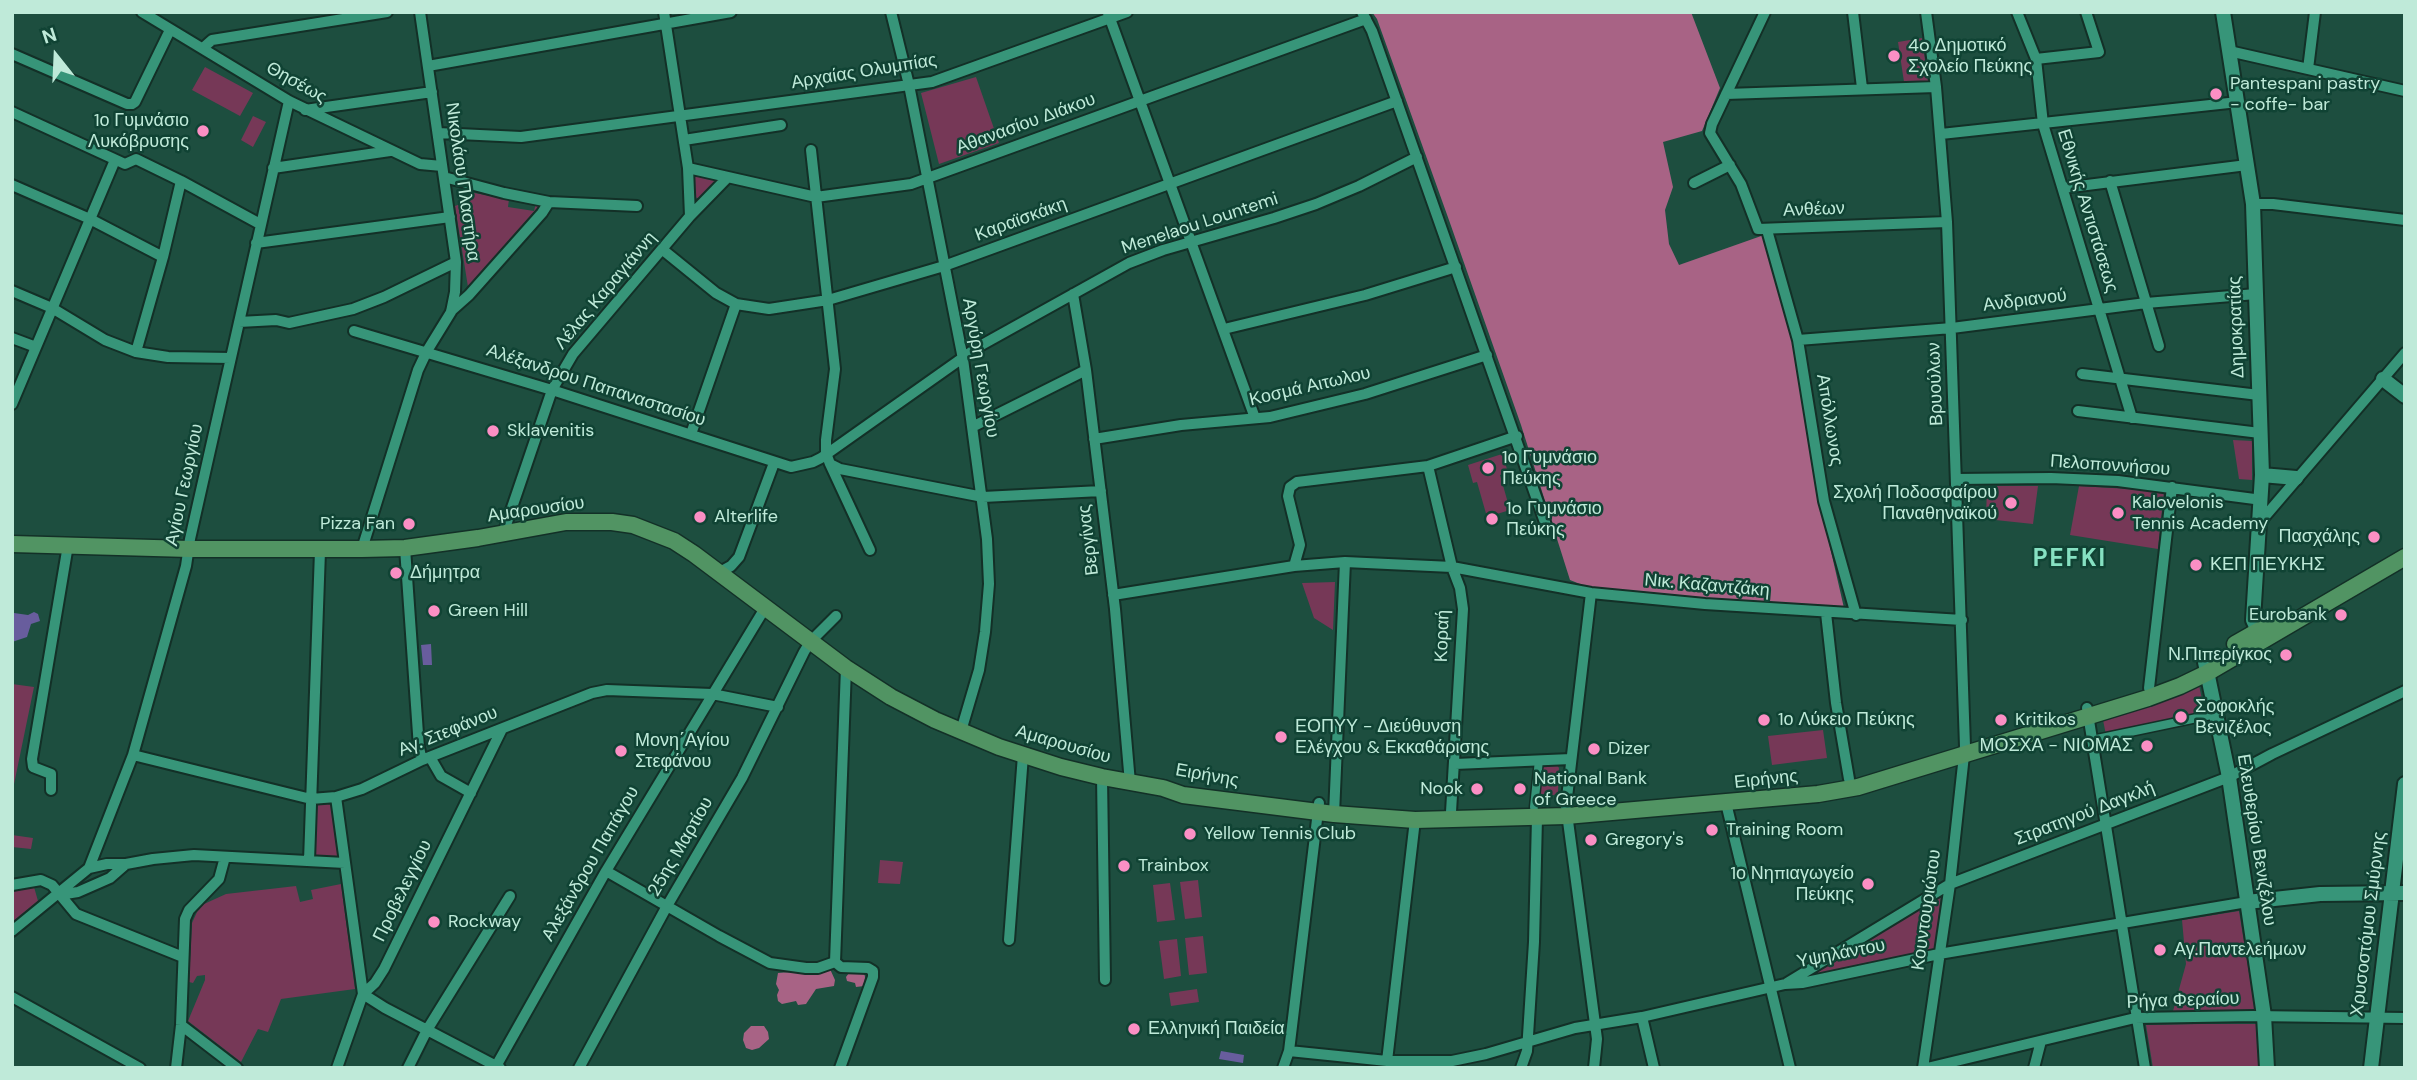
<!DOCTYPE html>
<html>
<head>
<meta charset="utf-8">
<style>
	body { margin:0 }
	#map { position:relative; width:2417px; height:1080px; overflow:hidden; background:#1d4e3f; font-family:"DM Sans",sans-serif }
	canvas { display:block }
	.frame { position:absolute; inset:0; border:14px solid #bfead9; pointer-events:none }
	.north { position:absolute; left:21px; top:21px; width:70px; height:70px; -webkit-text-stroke:5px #104334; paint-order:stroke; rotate:342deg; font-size:19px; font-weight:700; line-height:28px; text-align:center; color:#bfead9 }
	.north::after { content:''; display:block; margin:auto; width:24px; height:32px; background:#bfead9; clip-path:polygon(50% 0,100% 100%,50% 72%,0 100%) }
</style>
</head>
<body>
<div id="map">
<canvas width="2417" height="1080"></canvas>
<div class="frame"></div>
<div class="north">N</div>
</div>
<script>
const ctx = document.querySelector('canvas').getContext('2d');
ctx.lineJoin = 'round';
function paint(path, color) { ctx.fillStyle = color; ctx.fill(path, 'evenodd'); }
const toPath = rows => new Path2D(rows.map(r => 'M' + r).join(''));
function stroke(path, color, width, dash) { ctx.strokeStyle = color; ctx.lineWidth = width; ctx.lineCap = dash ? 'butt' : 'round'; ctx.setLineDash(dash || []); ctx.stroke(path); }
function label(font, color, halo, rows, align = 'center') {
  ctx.font = font + ' "DM Sans",sans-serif'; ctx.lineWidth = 5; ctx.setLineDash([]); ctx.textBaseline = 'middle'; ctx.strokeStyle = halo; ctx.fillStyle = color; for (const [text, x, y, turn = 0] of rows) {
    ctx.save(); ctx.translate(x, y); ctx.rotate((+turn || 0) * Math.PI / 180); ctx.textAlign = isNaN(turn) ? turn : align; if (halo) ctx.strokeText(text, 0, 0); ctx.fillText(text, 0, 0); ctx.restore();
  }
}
paint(toPath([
	[1922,38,1928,82,1904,82,1898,42],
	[205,67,253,93,240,116,192,90],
	[976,77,999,143,939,164,921,93],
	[253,116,266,122,253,147,241,140],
	[694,176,716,180,701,199,694,197],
	[474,193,509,199,508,207,534,211,536,203,541,204,468,287,455,206,466,202],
	[2233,440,2252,441,2252,480,2239,479],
	[1502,454,1508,472,1500,475,1510,510,1487,517,1477,482,1473,483,1468,465],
	[1987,486,2038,486,2033,524,1986,519],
	[2079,486,2164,491,2158,549,2070,535],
	[1335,582,1333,630,1314,618,1302,583],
	[12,684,34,687,12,794],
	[2199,685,2205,714,2106,735,2103,720,2143,708],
	[1823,730,1827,758,1772,765,1768,736],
	[1540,765,1557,765,1559,768,1558,792,1554,795,1537,795],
	[331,803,338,859,315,857,315,805],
	[12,835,33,838,31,849,12,847],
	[880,860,903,862,900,884,878,883],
	[1198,880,1202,917,1185,919,1180,882],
	[1170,883,1175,920,1157,922,1153,885],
	[341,884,355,989,281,999,268,1032,258,1029,241,1062,188,1021,205,980,205,975,197,976,193,983,189,982,192,923,197,912,204,904,226,894,296,886,300,902,313,899,311,890],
	[34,887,38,901,12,923,12,892],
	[1941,895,1935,949,1805,977],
	[2239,911,2255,1010,2173,1011,2186,964,2182,920],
	[1203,936,1207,973,1189,975,1185,938],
	[1177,939,1181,976,1164,979,1159,941],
	[1197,989,1199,1002,1171,1006,1169,993],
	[2201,1024,2256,1024,2259,1068,2153,1068,2146,1025]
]), '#763857');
paint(toPath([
	[1372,12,1691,12,1720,88,1702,131,1663,142,1673,187,1665,210,1669,244,1679,265,1764,235,1797,356,1809,423,1816,486,1844,608,1595,590,1570,580,1521,425,1450,223,1377,19],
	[830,969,835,980,834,986,816,989,806,1004,798,1005,796,1001,782,1004,778,1001,777,995,779,990,776,984,778,973],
	[860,970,864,972,865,977,864,986,856,987,855,983,847,981,846,977,849,973],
	[751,1026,764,1026,768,1032,769,1039,759,1048,752,1050,746,1048,743,1040,744,1033]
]), '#a86385');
paint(toPath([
	[34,612,38,614,40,621,31,624,27,637,12,642,14,613,28,615],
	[431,644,432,665,423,665,421,645],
	[1221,1051,1244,1055,1243,1063,1219,1059]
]), '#685d9d');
const pedestrian = toPath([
	[2092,740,2216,714],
	[1534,807,1539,760]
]);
const minor = toPath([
	[142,12,289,101,420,164,442,166],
	[664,12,688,168,690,216],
	[891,12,909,85,963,359,987,539,989,584,985,632,979,670,961,731],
	[1362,12,1372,31,1547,528],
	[1765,12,1712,124,1710,133,1741,184,1758,229,1947,222],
	[1853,12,1862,88],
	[2017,12,2036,59,2043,124,2132,418],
	[1108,13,1255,418],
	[203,48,212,40,387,12],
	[2229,51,2405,91],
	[12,54,127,104,132,104,135,102,170,30],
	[2036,59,2099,52,2086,12],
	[428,66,731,12],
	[2308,69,2315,12],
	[1726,94,1936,87],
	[305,110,432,92],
	[12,112,125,164,136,159,181,181,260,224],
	[438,133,521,137,932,82,1127,12],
	[1941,134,2238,102],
	[684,140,781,125],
	[811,150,835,369,826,440,826,453,830,464,840,469,983,497,1101,491],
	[273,168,390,151],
	[688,168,816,197,911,184,1366,19],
	[444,177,504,193,549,202,637,206],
	[2110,181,2159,346],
	[1694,183,1730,165],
	[12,185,90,219,163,257],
	[2063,188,2247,165],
	[2253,204,2273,204,2405,220],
	[1767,230,1798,340,1824,501,1856,615],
	[256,243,450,217],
	[663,250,716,293,736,304,769,309,828,300,944,266,1397,101],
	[12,291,52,308,105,340,136,352,168,357,231,358],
	[1073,294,1086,370,1115,609,1130,783],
	[451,311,469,295,542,213,549,202],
	[239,322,276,320,289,323,353,309,384,297,456,262],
	[1224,329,1365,295,1456,267],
	[354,331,552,390,791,467,813,462,821,458,978,347,1129,263,1163,250,1274,218,1316,204,1359,186,1417,157],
	[12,338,36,347],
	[1798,340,1952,328,2146,303,2256,294],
	[136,352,163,257,181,181],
	[2082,374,2259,395],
	[12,404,115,160],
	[2078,411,2260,433],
	[974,426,1086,370],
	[691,434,736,304],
	[1094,439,1181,425,1270,417,1365,394,1487,355],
	[830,464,870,550],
	[1428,466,1452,567,1460,588,1463,609,1451,812],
	[1956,479,2051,478,2118,481,2262,500],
	[2261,521,2405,353],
	[503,534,552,390,573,354,690,216,728,177],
	[405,548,419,748,422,760],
	[362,549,418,370,427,351,451,312,455,292,456,262,420,12],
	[1294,566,1345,562,1452,567,1591,593,1705,604,1962,620],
	[720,572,731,566,739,557,774,463],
	[1591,593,1566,806,1597,1039,1594,1068],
	[1113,595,1294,566,1300,545,1288,496,1290,487,1297,482,1428,466,1517,436],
	[1826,613,1836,703,1849,779],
	[2149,688,2172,487],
	[2087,708,2145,1068],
	[133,755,311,799,336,797,362,789,422,760,592,693,607,690,712,694,778,707],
	[430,757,441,776,471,793],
	[1455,764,1571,759],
	[1102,777,1105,980],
	[51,790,51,774,33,767,32,759,68,545],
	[336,797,363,994],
	[1726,803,1790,1068],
	[1334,814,1345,562],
	[309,861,320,551],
	[89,868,133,755,186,566,190,539,289,101],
	[606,871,719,936,770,963,806,968,818,968,835,962,841,967,868,968,873,971,873,977,840,1068],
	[12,885,41,880,52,885,76,914,183,957],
	[59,895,78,892,110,878,126,864],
	[12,931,89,868,107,864,126,864,153,859,194,855,345,863],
	[1009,940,1023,755],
	[835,962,846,668],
	[1787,983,1950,884,2229,777,2272,754,2405,691],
	[363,994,385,1008,500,1068],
	[12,997,140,1068],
	[1642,1017,1654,1068],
	[181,1025,237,1068],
	[1289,1051,1387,1061,1452,1061,1486,1054,1575,1028,1642,1017,1785,984,1802,983,1939,954,2247,902],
	[1387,1061,1415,820],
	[176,1068,181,1025,185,919,189,910,219,879,225,857],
	[337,1068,363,994,375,983,384,969,502,729],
	[408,1068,427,1030,510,896],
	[495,1068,606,871,765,608],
	[579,1068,667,906,742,778,804,652,810,642,836,616],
	[1283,1068,1289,1051,1319,803],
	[1521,1068,1527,1051,1534,942,1537,818],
	[1923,1068,1950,884,1965,746,1947,222,1936,87,1926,12],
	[1927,1068,2135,1018,2253,1016,2405,1018],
	[2034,1068,2041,1041]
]);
const tertiary = toPath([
	[2223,12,2253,204,2262,475,2253,620,2262,640],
	[2383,379,2405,396],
	[2262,475,2296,478],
	[2205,662,2229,777,2264,1016,2267,1068],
	[2247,902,2320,894,2405,893],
	[2371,1068,2405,784]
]);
const secondary = toPath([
	[12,544,189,549,362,549,405,548,478,538,566,522,612,522,633,525,674,541,694,554,846,668,891,697,935,720,999,747,1061,767,1102,777,1163,788,1183,795,1334,814,1415,820,1566,816,1818,794,1858,787,2148,698,2180,686,2207,673,2405,557],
	[2235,644,2279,619]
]);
stroke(pedestrian, '#133027', 11);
stroke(minor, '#133027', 14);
stroke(tertiary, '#133027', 18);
stroke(secondary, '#133027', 19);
stroke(pedestrian, '#379579', 8);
stroke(minor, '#379579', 10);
stroke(tertiary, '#379579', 14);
stroke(secondary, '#519463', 16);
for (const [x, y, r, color] of [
	[1894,56,7,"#fb8fc4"],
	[2216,94,7,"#fb8fc4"],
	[203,131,7,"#fb8fc4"],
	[493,431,7,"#fb8fc4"],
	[1488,468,7,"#fb8fc4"],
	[2011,503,7,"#fb8fc4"],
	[2118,513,7,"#fb8fc4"],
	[700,517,7,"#fb8fc4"],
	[1492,519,7,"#fb8fc4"],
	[409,524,7,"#fb8fc4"],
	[2374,537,7,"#fb8fc4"],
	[2196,565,7,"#fb8fc4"],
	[396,573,7,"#fb8fc4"],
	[434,611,7,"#fb8fc4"],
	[2341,615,7,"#fb8fc4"],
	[2286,655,7,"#fb8fc4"],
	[2181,717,7,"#fb8fc4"],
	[1764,720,7,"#fb8fc4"],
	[2001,720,7,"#fb8fc4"],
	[1281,737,7,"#fb8fc4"],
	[2147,746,7,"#fb8fc4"],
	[1594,749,7,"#fb8fc4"],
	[621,751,7,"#fb8fc4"],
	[1477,789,7,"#fb8fc4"],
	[1520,789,7,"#fb8fc4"],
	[1712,830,7,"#fb8fc4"],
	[1190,834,7,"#fb8fc4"],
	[1591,840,7,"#fb8fc4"],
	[1124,866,7,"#fb8fc4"],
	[1868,884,7,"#fb8fc4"],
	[434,922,7,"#fb8fc4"],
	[2160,950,7,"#fb8fc4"],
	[1134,1029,7,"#fb8fc4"]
]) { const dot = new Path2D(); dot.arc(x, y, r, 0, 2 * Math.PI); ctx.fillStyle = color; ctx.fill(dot); stroke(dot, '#104334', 2.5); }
label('18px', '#bfead9', '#104334', [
	["4o Δημοτικό",1908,46],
	["Σχολείο Πεύκης",1908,67],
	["Pantespani pastry",2230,84],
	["- coffe- bar",2230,105],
	["1ο Γυμνάσιο",189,121,"right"],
	["Λυκόβρυσης",189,142,"right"],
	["Sklavenitis",507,431],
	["1ο Γυμνάσιο",1502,458],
	["Πεύκης",1502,479],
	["Σχολή Ποδοσφαίρου",1997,493,"right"],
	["Παναθηναϊκού",1997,514,"right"],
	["Kalovelonis",2132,503],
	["Tennis Academy",2132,524],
	["1o Γυμνάσιο",1506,509],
	["Πεύκης",1506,530],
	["Alterlife",714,517],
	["Pizza Fan",395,524,"right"],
	["Πασχάλης",2360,537,"right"],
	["ΚΕΠ ΠΕΥΚΗΣ",2210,565],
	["Δήμητρα",410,573],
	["Green Hill",448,611],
	["Eurobank",2327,615,"right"],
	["Ν.Πιπερίγκος",2272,655,"right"],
	["Σοφοκλής",2195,707],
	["Βενιζέλος",2195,728],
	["1ο Λύκειο Πεύκης",1778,720],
	["Kritikos",2015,720],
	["ΕΟΠΥΥ - Διεύθυνση",1295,727],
	["Ελέγχου & Εκκαθάρισης",1295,748],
	["Μονη΄Αγίου",635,741],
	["Στεφάνου",635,762],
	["ΜΟΣΧΑ - ΝΙΟΜΑΣ",2133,746,"right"],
	["Dizer",1608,749],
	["National Bank",1534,779],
	["of Greece",1534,800],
	["Nook",1463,789,"right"],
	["Training Room",1726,830],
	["Yellow Tennis Club",1204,834],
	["Gregory's",1605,840],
	["Trainbox",1138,866],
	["1ο Νηπιαγωγείο",1854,874,"right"],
	["Πεύκης",1854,895,"right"],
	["Rockway",448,922],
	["Αγ.Παντελεήμων",2174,950],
	["Ελληνική Παιδεία",1148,1029]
], 'left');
label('18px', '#bfead9', '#104334', [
	["Αρχαίας Ολυμπίας",864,72,-9],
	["Θησέως",296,83,29],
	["Αθανασίου Διάκου",1026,124,-20],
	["Νικολάου Πλαστήρα",462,182,82],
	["Ανθέων",1814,210,-2],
	["Εθνικής Αντιστάσεως",2087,211,73],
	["Καραϊσκάκη",1021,220,-20],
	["Menelaou Lountemi",1200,224,-18],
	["Λέλας Καραγιάννη",606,291,-50],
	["Ανδριανού",2025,301,-7],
	["Δημοκρατίας",2237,327,-92],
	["Αργύρη Γεωργίου",980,368,80],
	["Βρυούλων",1936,384,-92],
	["Αλέξανδρου Παπαναστασίου",596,386,18],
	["Κοσμά Αιτωλου",1310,387,-13],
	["Απόλλωνος",1829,420,81],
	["Πελοποννήσου",2110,466,4],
	["Αγίου Γεωργίου",185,485,-78],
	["Αμαρουσίου",536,510,-8],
	["Βεργίνας",1089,540,-97],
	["Νικ. Καζαντζάκη",1707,586,5],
	["Κοραή",1443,636,-88],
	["Αγ. Στεφάνου",448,732,-22],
	["Αμαρουσίου",1063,745,16],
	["Ειρήνης",1207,776,10],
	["Ειρήνης",1766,780,-6],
	["Στρατηγού Δαγκλή",2085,814,-21],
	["Ελευθερίου Βενιζέλου",2256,840,81],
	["25ης Μαρτίου",681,847,-60],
	["Αλεξάνδρου Παπάγου",591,864,-60],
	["Προβελεγγίου",403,891,-64],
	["Κουντουριώτου",1927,910,-82],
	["Χρυσοστόμου Σμύρνης",2369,924,-83],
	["Υψηλάντου",1841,954,-11],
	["Ρήγα Φεραίου",2183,1001,-2]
]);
ctx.letterSpacing = '2px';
label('bold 24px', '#86e1c2', '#104334', [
	["PEFKI",2070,560]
]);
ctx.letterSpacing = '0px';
</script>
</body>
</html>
